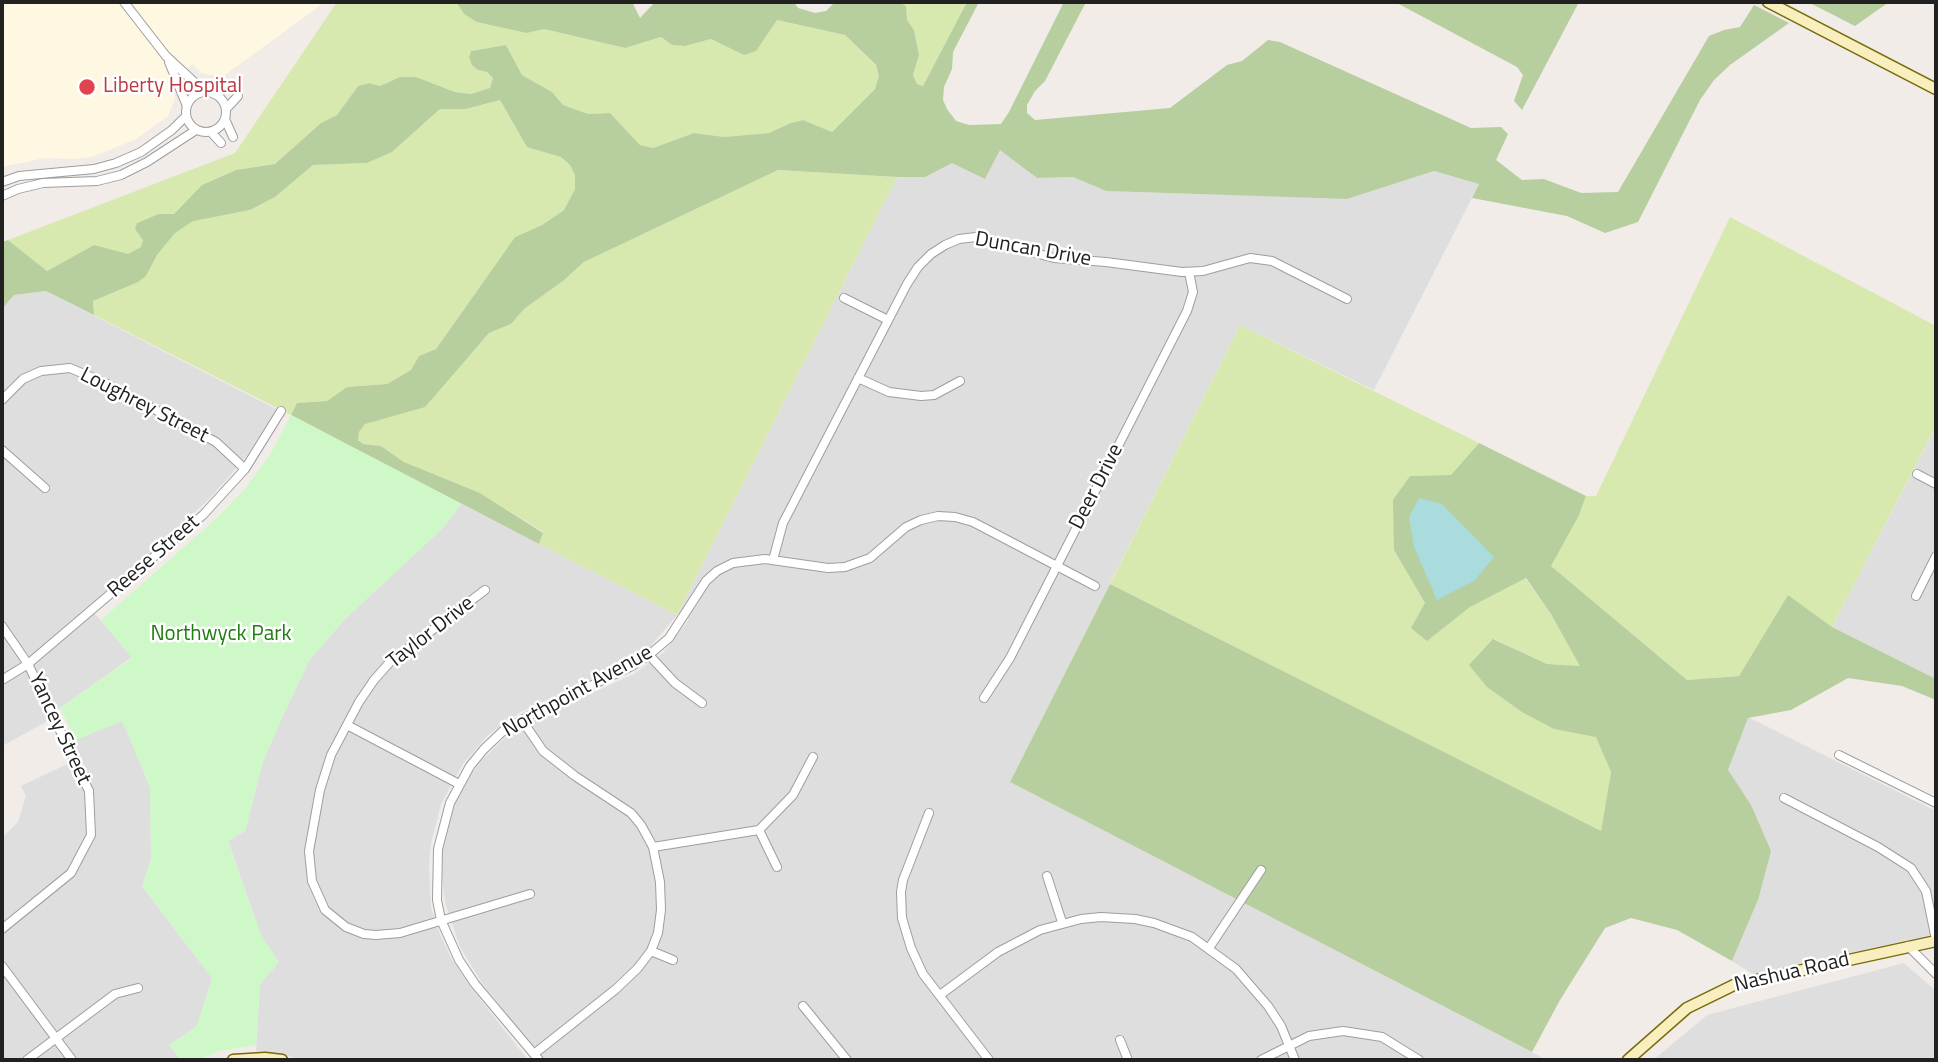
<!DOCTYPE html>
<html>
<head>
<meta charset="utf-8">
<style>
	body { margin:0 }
	#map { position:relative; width:1938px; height:1062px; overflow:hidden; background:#f1ece8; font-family:"Titillium Web",sans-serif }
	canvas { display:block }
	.frame { position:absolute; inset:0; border:4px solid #212121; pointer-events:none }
</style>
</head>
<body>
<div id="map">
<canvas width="1938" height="1062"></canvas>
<div class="frame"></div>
</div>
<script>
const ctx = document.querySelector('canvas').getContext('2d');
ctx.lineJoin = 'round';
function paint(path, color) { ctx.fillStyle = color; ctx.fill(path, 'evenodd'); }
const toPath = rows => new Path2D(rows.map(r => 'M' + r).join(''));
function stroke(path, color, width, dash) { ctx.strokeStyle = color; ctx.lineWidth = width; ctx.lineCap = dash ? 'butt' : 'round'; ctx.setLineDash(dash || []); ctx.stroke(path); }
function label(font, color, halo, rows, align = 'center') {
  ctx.font = font + ' "Titillium Web",sans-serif'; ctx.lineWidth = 5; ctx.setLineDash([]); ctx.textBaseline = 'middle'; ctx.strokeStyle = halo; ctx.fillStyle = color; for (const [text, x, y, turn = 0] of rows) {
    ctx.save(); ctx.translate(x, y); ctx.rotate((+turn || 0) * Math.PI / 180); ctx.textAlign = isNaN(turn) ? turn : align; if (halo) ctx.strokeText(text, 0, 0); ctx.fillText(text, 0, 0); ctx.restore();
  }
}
paint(toPath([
	[914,143,985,179,1000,149,1037,178,1073,177,1106,191,1347,199,1434,171,1479,184,1374,390,1240,325,1010,782,1547,1060,544,1060,482,983,460,947,445,902,442,876,443,850,449,822,458,796,468,778,482,760,508,735,535,719,634,674,664,652,684,626,689,619,678,613],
	[46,291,276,409,247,455,227,479,206,502,90,608,132,657,60,708,46,722,2,746,2,309,14,295],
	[1936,427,1936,679,1832,627],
	[461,504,677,615,649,648,632,660,521,712,488,735,463,764,441,804,431,844,429,865,431,908,440,934,450,956,472,989,528,1060,302,1060,281,1054,256,1051,260,984,279,962,261,935,228,841,245,831,263,762,275,732,310,659,345,619,444,527],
	[1748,717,1936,811,1936,934,1753,974,1732,961,1758,900,1728,770],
	[122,720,150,787,151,859,142,886,212,978,197,1026,169,1045,181,1060,2,1060,2,838,18,822,26,796,21,786,78,759,70,742],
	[1904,963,1936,991,1936,1060,1653,1060,1707,1015]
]), '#dfdede');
paint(toPath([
	[2,2,325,2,222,77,201,73,193,64,169,84,174,90,175,98,168,116,136,139,92,157,73,159,44,158,2,167]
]), '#fef8e3');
paint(toPath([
	[337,2,456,2,464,14,527,33,544,29,625,48,661,37,672,45,685,46,711,39,744,55,777,20,845,35,876,66,879,76,875,89,832,132,803,120,791,123,770,133,724,137,694,133,653,148,640,145,610,113,588,114,563,105,552,92,522,75,506,45,471,51,469,57,478,70,487,72,493,78,490,88,471,94,455,92,416,77,400,77,380,86,369,83,358,86,337,115,321,123,275,164,236,170,202,185,174,214,159,214,143,240,141,248,128,255,94,245,47,271,8,240,235,153],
	[899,2,967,2,923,86,917,84,913,75,919,55,914,30,907,20,906,6],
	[500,100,527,146,561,157,570,165,575,174,575,189,564,210,542,225,515,237,436,349,419,356,411,370,387,384,347,387,327,401,297,403,291,415,94,315,93,301,146,276,157,255,175,233,193,220,250,210,275,197,313,165,367,163,392,152,440,109,466,109],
	[778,170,897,177,677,615,539,544,543,532,480,493,404,462,381,446,363,444,358,440,359,432,365,424,473,351,489,333,511,324,524,309,563,281,584,262],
	[1730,217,1936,326,1936,426,1832,627,1788,595,1739,676,1687,680,1551,566,1586,496,1596,496],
	[1240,325,1479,443,1451,475,1410,476,1394,550,1425,603,1427,640,1470,607,1525,578,1551,614,1581,666,1547,664,1494,639,1554,729,1596,736,1611,772,1601,831,1110,584]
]), '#d8e9b0');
paint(toPath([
	[456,2,632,2,640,18,655,2,794,2,798,8,815,13,826,11,835,2,899,2,906,6,907,20,914,30,919,55,913,75,917,84,923,86,967,2,979,2,953,52,952,69,944,87,943,100,947,109,956,121,969,125,1001,124,1009,112,1064,2,1086,2,1045,81,1035,91,1027,105,1027,113,1035,120,1170,108,1227,65,1242,61,1268,40,1280,42,1471,128,1501,127,1508,134,1496,160,1522,180,1544,179,1581,193,1618,192,1709,36,1724,30,1740,27,1754,5,1789,23,1730,65,1714,80,1700,100,1638,222,1605,233,1567,216,1472,198,1479,184,1434,171,1347,199,1106,191,1073,177,1037,178,1000,150,985,179,952,163,925,177,897,177,778,170,584,262,563,281,524,309,511,324,489,333,425,407,365,424,359,432,358,440,363,444,381,446,404,462,480,493,543,533,539,544,291,415,297,403,327,401,347,387,387,384,411,370,419,356,436,349,515,237,542,225,564,210,575,189,575,175,570,165,561,157,527,147,500,100,466,109,440,109,392,152,367,163,313,165,275,197,250,210,193,221,175,233,157,255,146,276,138,282,93,301,94,315,46,291,14,295,2,309,2,242,8,240,47,271,94,245,128,254,141,247,143,240,135,229,137,223,159,214,174,214,202,185,236,170,275,164,321,123,337,115,358,86,369,83,380,86,400,77,416,77,455,92,471,94,490,88,493,78,487,72,478,70,472,65,469,57,471,51,506,45,522,75,552,92,563,105,588,114,610,113,640,145,653,148,694,133,724,137,769,133,791,123,803,120,832,132,875,89,879,76,876,65,845,35,777,20,756,51,744,55,711,39,685,46,672,45,661,37,625,48,544,29,527,33,477,22,464,14],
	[1395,2,1579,2,1522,110,1514,101,1523,75,1517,67],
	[1808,2,1889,2,1855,26],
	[1479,443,1586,496,1578,517,1551,566,1687,680,1739,676,1788,595,1832,627,1936,679,1936,700,1902,686,1848,678,1791,710,1748,718,1728,770,1751,805,1771,851,1758,900,1732,961,1677,930,1631,918,1605,928,1560,1000,1532,1052,1010,782,1110,584,1601,831,1611,772,1596,737,1554,729,1522,712,1487,687,1469,665,1493,639,1547,664,1580,666,1551,614,1526,578,1470,607,1427,641,1411,628,1425,603,1394,550,1393,500,1410,476,1451,475]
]), '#b7ce9e');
paint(toPath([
	[291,415,461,504,444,527,345,619,310,659,290,700,263,762,245,831,228,841,261,935,279,962,260,984,256,1045,219,1051,198,1060,181,1060,169,1045,197,1026,212,978,142,886,151,859,150,787,122,721,76,740,60,708,132,658,101,620,218,517,244,490,270,455]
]), '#cef8c7');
paint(toPath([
	[1419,498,1442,504,1494,557,1474,581,1437,600,1414,547,1409,517]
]), '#aadcdd');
const street = toPath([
	[124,2,166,56,205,92],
	[169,62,187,106],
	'186 112a20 20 0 1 1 40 0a20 20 0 1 1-40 0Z',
	[214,94,232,86],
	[226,109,238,96],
	[225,119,233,137],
	[211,132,221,143],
	[2,182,19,176,94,169,116,163,141,152,172,130,186,116],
	[2,196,18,189,43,183,97,181,121,175,147,162,196,130],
	[844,298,888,320],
	[858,378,889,392,921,396,934,395,960,381],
	[2,400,23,379,41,371,70,368,105,383,216,442,245,469],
	[2,450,45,488],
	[1917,474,1936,484],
	[773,560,783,523,907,284,918,267,931,254,945,245,959,239,976,237,1054,258,1106,262,1182,272,1203,271,1250,258,1272,261,1347,299],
	[485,590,390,662,374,680,359,702,331,755,320,790,309,851,312,881,325,910,346,927,364,934,376,935,400,933,530,894],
	[1916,596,1936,556],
	[2,626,28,664,89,791,91,835,71,873,2,929],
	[649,655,675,683,702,703],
	[2,680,28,664,203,515,245,469,281,411],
	[984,698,1010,658,1187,311,1193,292,1189,272],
	[522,720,543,751,575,776,631,813,641,825,653,847,660,882,661,910,658,933,651,951,637,969,616,989,534,1054],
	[347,725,459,784],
	[1839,755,1936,803],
	[1784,798,1878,847,1911,868,1926,891,1936,940],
	[929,813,903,880,901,892,902,918,911,948,923,974,989,1060],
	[759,830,777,867],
	[653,847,759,830,793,795,813,757],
	[1047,876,1062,922],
	[1908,946,1936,974],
	[1209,948,1261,870],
	[651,951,673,960],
	[2,966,72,1060],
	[940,995,998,952,1040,930,1081,919,1101,917,1135,919,1154,923,1192,937,1236,969,1268,1006,1281,1026,1295,1060],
	[803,1006,847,1060],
	[1120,1040,1128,1060],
	[27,1060,115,994,138,988],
	[539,1060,475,984,459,960,441,920,437,900,438,849,450,803,470,766,484,749,503,731,532,714,632,666,649,655,669,638,706,581,717,571,733,563,765,559,828,568,845,567,870,558,906,527,921,520,938,516,955,517,973,522,1095,586],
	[1261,1060,1309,1036,1343,1031,1382,1037,1419,1060]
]);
const secondary = toPath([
	[1768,2,1936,89],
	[233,1060,265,1058,282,1060],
	[1628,1060,1687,1008,1734,985,1936,941]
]);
stroke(street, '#9e9e9e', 10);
stroke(secondary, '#776a09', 13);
stroke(street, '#fff', 8);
stroke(secondary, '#f8eebe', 10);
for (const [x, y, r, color] of [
	[87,87,9,"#e0444e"]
]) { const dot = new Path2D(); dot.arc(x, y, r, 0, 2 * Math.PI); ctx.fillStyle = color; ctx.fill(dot); stroke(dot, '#fff', 2.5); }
label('21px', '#be3a42', '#fff', [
	["Liberty Hospital",103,87]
], 'left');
label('21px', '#212121', '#fff', [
	["Duncan Drive",1033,250,10],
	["Loughrey Street",144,406,27],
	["Deer Drive",1097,487,-63],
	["Reese Street",154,557,-41],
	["Taylor Drive",431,633,-38],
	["Northpoint Avenue",578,692,-29],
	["Yancey Street",59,729,65],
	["Nashua Road",1792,973,-13]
]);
label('21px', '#1f7e0f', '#fff', [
	["Northwyck Park",221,635]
]);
</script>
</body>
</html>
